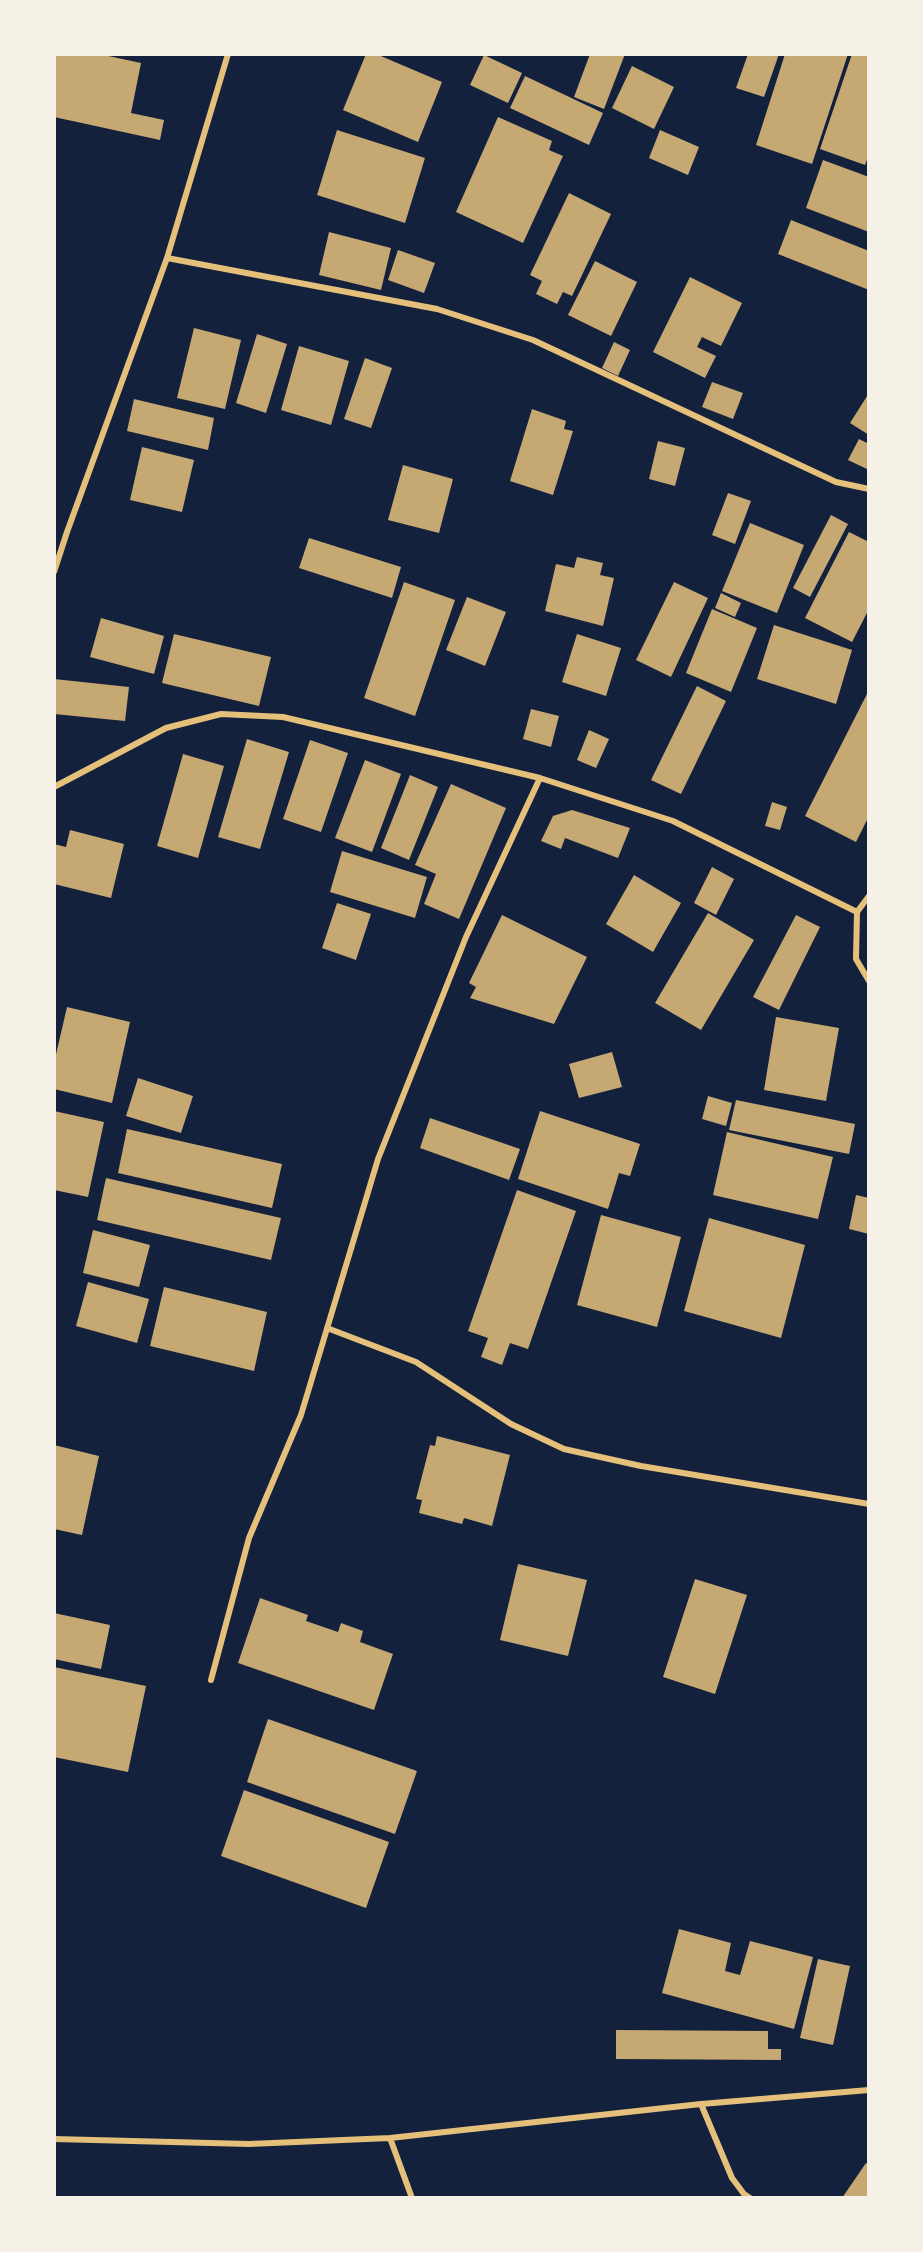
<!DOCTYPE html>
<html>
<head>
<meta charset="utf-8">
<style>
	body { margin:0 }
	#map { position:relative; width:923px; height:2252px; overflow:hidden; background:#14213d; font-family:Barlow,sans-serif }
	canvas { display:block }
	.frame { position:absolute; inset:0; border:56px solid #f6f1e7; pointer-events:none }
</style>
</head>
<body>
<div id="map">
<canvas width="923" height="2252"></canvas>
<div class="frame"></div>
</div>
<script>
const ctx = document.querySelector('canvas').getContext('2d');
ctx.lineJoin = 'round';
function paint(path, color) { ctx.fillStyle = color; ctx.fill(path, 'evenodd'); }
const toPath = rows => new Path2D(rows.map(r => 'M' + r).join(''));
function stroke(path, color, width, dash) { ctx.strokeStyle = color; ctx.lineWidth = width; ctx.lineCap = dash ? 'butt' : 'round'; ctx.setLineDash(dash || []); ctx.stroke(path); }
paint(toPath([
	[54,54,99,54,141,63,131,113,164,120,160,140,54,117],
	[366,54,376,54,442,82,418,142,343,110],
	[590,54,625,54,604,109,574,97],
	[748,54,779,54,764,97,736,88],
	[785,54,848,54,812,164,756,145],
	[852,54,869,54,869,154,865,165,820,149],
	[484,55,522,73,508,103,470,85],
	[632,66,674,87,654,129,612,108],
	[525,76,603,113,589,145,510,108],
	[498,117,552,141,549,150,563,156,523,243,456,212],
	[337,130,425,158,405,223,317,195],
	[660,130,699,147,688,175,649,158],
	[823,160,869,177,869,232,806,208],
	[569,193,611,214,572,296,563,292,557,304,536,294,542,281,530,275],
	[791,220,869,251,869,290,778,254],
	[329,232,391,248,381,290,319,275],
	[398,250,435,263,424,293,388,280],
	[595,261,637,282,611,336,568,315],
	[690,277,742,303,721,346,702,337,697,347,716,356,705,378,653,352],
	[194,328,241,340,225,409,177,398],
	[257,334,287,344,266,413,236,403],
	[614,342,630,350,618,376,602,368],
	[299,346,349,361,331,425,281,410],
	[365,358,392,368,371,428,344,419],
	[712,382,743,393,733,419,702,407],
	[869,393,869,435,850,423],
	[134,399,214,418,208,450,127,431],
	[532,409,566,421,564,429,573,431,553,495,510,481],
	[859,439,869,444,869,470,848,460],
	[658,441,685,448,675,486,649,479],
	[142,447,194,460,182,512,130,500],
	[403,465,453,479,439,533,388,520],
	[728,493,751,501,735,544,712,535],
	[831,515,848,524,810,597,793,588],
	[750,523,804,545,777,613,722,591],
	[849,532,869,542,869,609,852,642,805,618],
	[309,538,401,567,392,598,299,568],
	[577,557,603,563,600,575,614,578,603,626,545,611,556,564,574,568],
	[404,582,455,600,415,716,364,698],
	[674,582,708,598,671,677,636,660],
	[721,593,741,603,735,617,715,608],
	[467,597,506,612,485,666,446,650],
	[712,609,757,628,731,692,686,673],
	[101,618,164,636,154,674,90,657],
	[774,625,852,650,836,704,757,679],
	[174,634,271,657,259,706,162,683],
	[577,634,621,648,606,696,562,682],
	[54,679,129,687,125,721,54,714],
	[697,686,726,701,681,794,651,780],
	[869,690,869,816,856,842,805,816],
	[531,709,559,716,551,747,523,739],
	[589,730,609,739,596,768,577,760],
	[247,739,289,752,260,849,218,837],
	[310,740,348,753,321,832,283,819],
	[183,754,224,766,198,858,157,846],
	[365,760,401,774,372,852,335,838],
	[410,775,438,787,409,860,381,848],
	[451,784,506,808,459,919,424,904,436,874,415,865],
	[772,802,787,807,780,830,765,826],
	[572,810,630,828,618,858,565,838,561,849,541,841,553,816],
	[70,830,124,844,111,898,54,884,54,844,66,847],
	[342,851,427,877,415,918,330,892],
	[712,867,734,879,716,915,694,903],
	[634,875,681,903,653,952,606,924],
	[337,903,371,914,356,960,322,948],
	[708,913,754,940,701,1030,655,1003],
	[502,915,587,957,554,1024,470,998,476,987,469,983],
	[796,915,820,927,779,1010,753,997],
	[67,1007,130,1022,112,1103,54,1089,54,1063],
	[776,1017,839,1028,826,1101,764,1090],
	[612,1052,622,1087,579,1098,569,1064],
	[138,1078,193,1096,181,1133,126,1116],
	[708,1096,732,1103,726,1126,702,1119],
	[736,1100,855,1124,849,1154,729,1130],
	[54,1111,104,1122,88,1197,54,1190],
	[540,1111,640,1144,630,1176,619,1173,608,1209,518,1179],
	[430,1118,520,1149,509,1180,420,1148],
	[127,1129,282,1164,272,1208,118,1173],
	[727,1132,833,1157,818,1219,713,1195],
	[106,1178,281,1218,271,1260,97,1220],
	[517,1190,576,1211,528,1349,510,1343,502,1365,481,1357,488,1338,468,1331],
	[856,1195,869,1198,869,1234,849,1229],
	[601,1215,681,1237,657,1327,577,1305],
	[709,1218,805,1245,781,1338,684,1311],
	[93,1230,150,1245,139,1287,83,1273],
	[88,1282,149,1299,137,1343,76,1326],
	[164,1287,267,1312,254,1371,150,1346],
	[437,1436,510,1455,492,1526,464,1518,462,1524,419,1513,422,1500,416,1499,430,1445,435,1446],
	[54,1445,99,1456,82,1535,54,1529],
	[518,1564,587,1580,568,1656,500,1640],
	[695,1579,747,1595,715,1694,663,1677],
	[260,1598,308,1615,306,1621,338,1632,341,1623,363,1631,360,1642,393,1654,374,1710,238,1663],
	[54,1613,110,1625,101,1669,54,1659],
	[54,1667,146,1686,128,1772,54,1757],
	[268,1719,417,1771,395,1834,247,1782],
	[244,1790,389,1842,366,1908,221,1856],
	[679,1929,731,1943,725,1971,740,1975,750,1941,813,1957,794,2029,662,1993],
	[818,1959,850,1966,833,2045,800,2038],
	[616,2030,768,2031,768,2049,781,2049,781,2060,616,2059],
	[866,2163,869,2165,869,2198,842,2198]
]), '#c6a872');
stroke(toPath([
	[167,258,437,309,533,340,836,482,869,489],
	[54,572,67,532,167,258,228,54],
	[54,787,166,728,221,714,283,717,540,778,673,821,857,912],
	[869,896,857,912,856,959,869,981],
	[327,1328,416,1362,511,1424,564,1449,641,1466,869,1504],
	[211,1680,249,1538,301,1415,378,1159,466,937,540,778],
	[701,2104,732,2178,744,2194,750,2198],
	[390,2138,412,2198],
	[54,2139,249,2144,390,2138,701,2104,869,2090]
]), '#e5c07b', 6);
</script>
</body>
</html>
